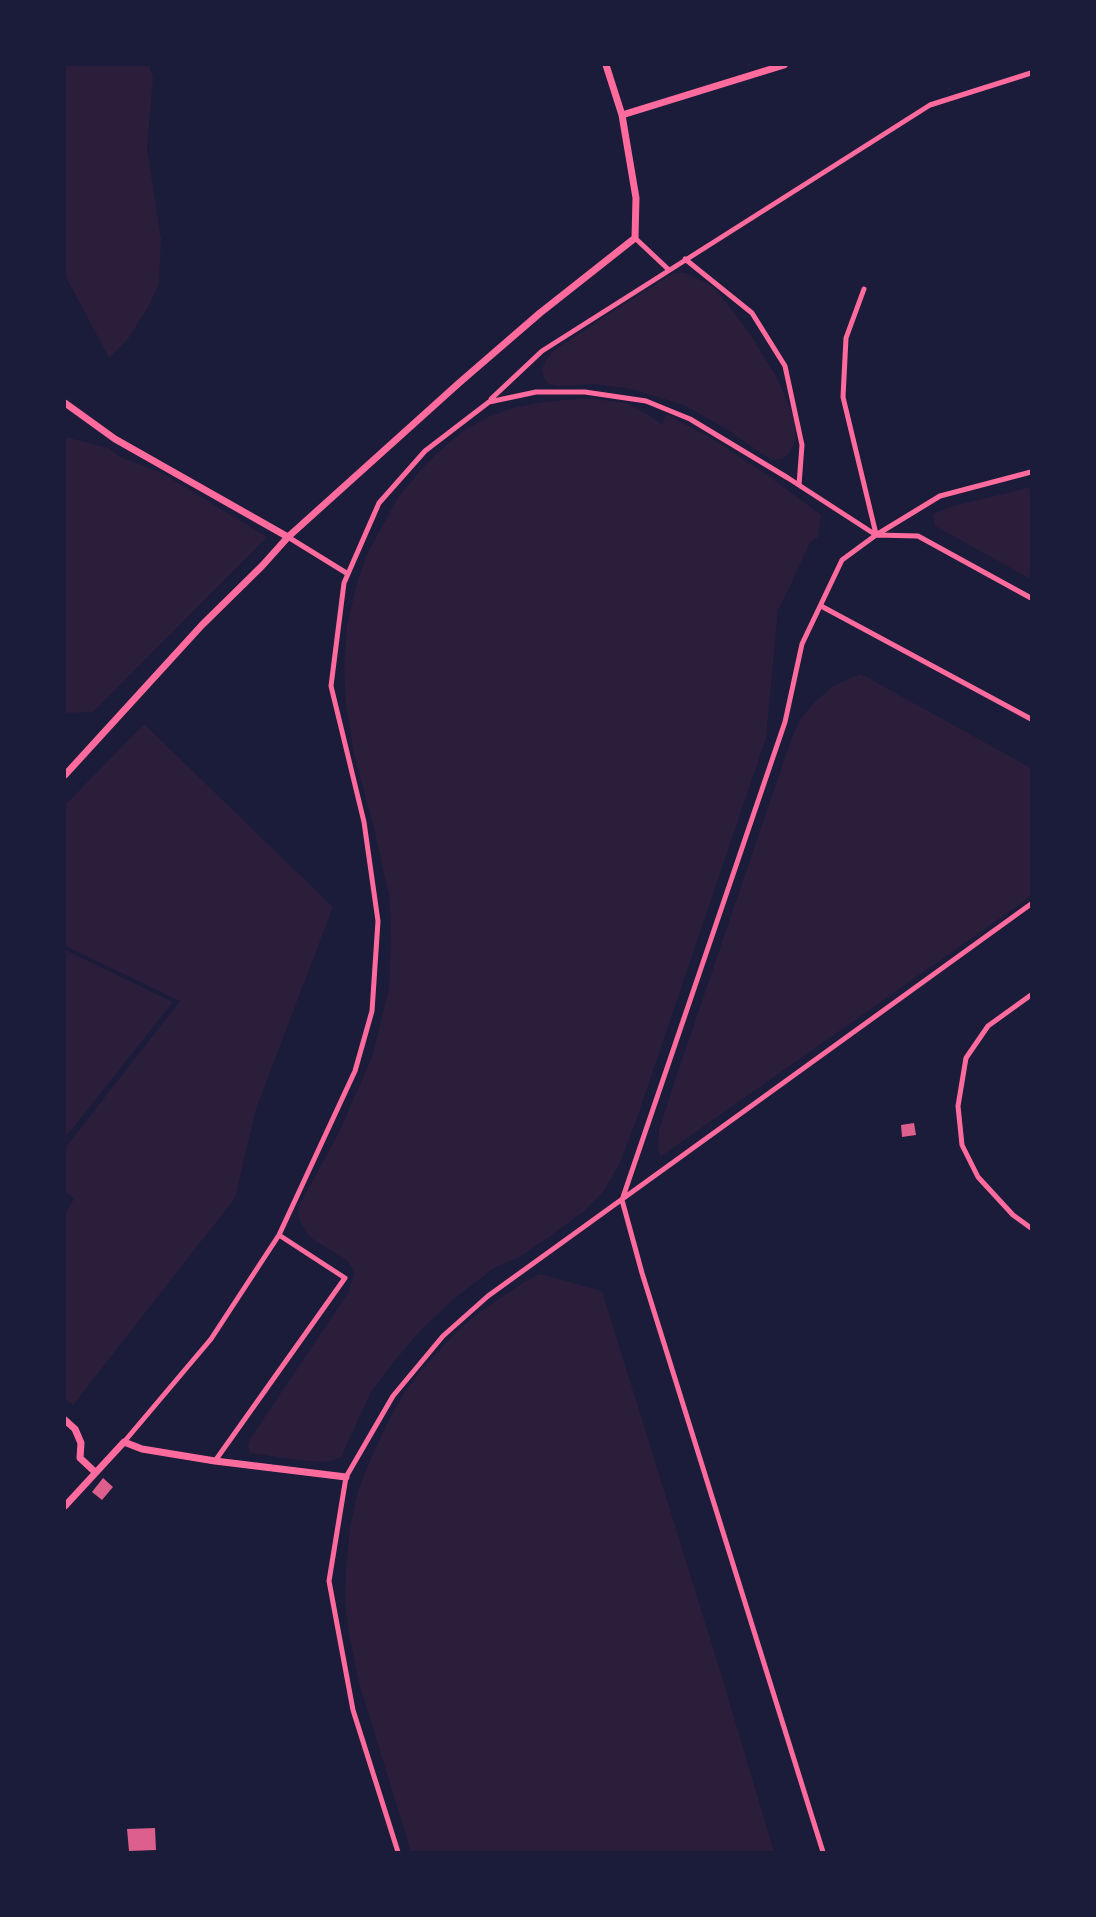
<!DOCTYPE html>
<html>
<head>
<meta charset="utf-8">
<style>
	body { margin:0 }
	#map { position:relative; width:1096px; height:1917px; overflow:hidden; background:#1b1b3a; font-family:"Times New Roman",serif }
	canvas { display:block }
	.frame { position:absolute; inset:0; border:66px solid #1b1b3a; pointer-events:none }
</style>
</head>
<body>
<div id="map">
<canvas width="1096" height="1917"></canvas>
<div class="frame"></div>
</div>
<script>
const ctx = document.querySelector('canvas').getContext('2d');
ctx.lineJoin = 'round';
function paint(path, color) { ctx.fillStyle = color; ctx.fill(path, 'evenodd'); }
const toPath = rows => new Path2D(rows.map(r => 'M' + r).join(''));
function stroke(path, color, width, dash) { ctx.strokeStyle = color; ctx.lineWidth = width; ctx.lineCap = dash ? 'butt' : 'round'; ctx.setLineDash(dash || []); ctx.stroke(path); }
paint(toPath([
	[65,65,149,65,153,78,147,148,161,239,159,284,148,307,128,339,109,358,65,275],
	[674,273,685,273,711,285,726,302,752,337,778,380,795,420,796,440,789,453,783,459,773,460,764,455,723,427,684,405,631,389,594,384,558,386,548,384,544,378,542,369,546,360,552,352,610,313],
	[576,399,595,399,626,403,647,414,662,425,666,414,711,438,770,477,821,515,818,537,810,542,791,584,778,610,766,738,635,1124,619,1165,603,1192,584,1211,550,1236,521,1256,494,1268,455,1298,421,1330,392,1364,371,1392,341,1457,329,1462,305,1461,250,1453,248,1446,250,1439,348,1293,355,1272,347,1260,315,1241,306,1232,299,1219,298,1208,339,1132,372,1057,389,988,391,928,389,896,374,828,354,754,346,706,344,667,347,625,357,582,368,552,399,496,425,465,449,443,466,429,488,417,512,408,543,402],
	[65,437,109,448,120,457,160,472,267,537,93,712,65,713],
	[1031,487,1031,579,935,526,933,514,953,506],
	[861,674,1031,768,1031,894,1026,900,986,928,660,1157,658,1146,659,1130,675,1080,792,737,801,718,816,701,833,686],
	[144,724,333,907,256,1109,235,1198,73,1405,65,1399,65,1213,74,1199,65,1191,65,1148,180,1001,65,946,65,805],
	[65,950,173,1002,65,1138],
	[540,1274,602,1291,723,1680,774,1852,411,1852,359,1683,349,1634,345,1604,346,1567,350,1527,358,1491,371,1458,387,1424,403,1394,423,1368,458,1330,477,1314,526,1281]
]), '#2a1e3b');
paint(toPath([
	[914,1123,916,1135,902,1137,901,1125],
	[103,1478,113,1487,102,1500,92,1492],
	[155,1828,156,1850,129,1851,127,1829]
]), '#dd5f8e');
stroke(toPath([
	[635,238,669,270],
	[685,259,752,313,785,366,802,445,799,485],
	[864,289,846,338,843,397,876,534],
	[491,399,542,351,930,105,1031,73],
	[876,535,940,496,1031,472],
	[288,537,348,574],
	[821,606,1031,719],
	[1031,995,988,1026,966,1058,958,1106,962,1145,978,1177,1013,1215,1031,1228],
	[124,1442,211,1339,279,1235,355,1071,372,1011,378,921,364,822,331,686,344,583,379,503,425,451,489,402,536,392,585,392,646,401,690,419,788,478,876,535],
	[215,1461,345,1278,279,1235],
	[398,1852,353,1710,329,1581,346,1477,393,1396,443,1336,488,1296,1031,904],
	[823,1852,642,1273,622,1200,785,722,802,644,842,560,876,535,918,536,1031,598]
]), '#ff6b9d', 5);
stroke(toPath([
	[606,65,622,115,784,65],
	[65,403,115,439,288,537],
	[65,775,202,625,262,566,288,537,459,383,540,313,635,238,636,198,622,115],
	[65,1420,75,1429,81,1443,80,1458,95,1472],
	[65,1506,124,1442,142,1449,215,1461,346,1477]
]), '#ff6b9d', 7);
</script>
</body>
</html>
